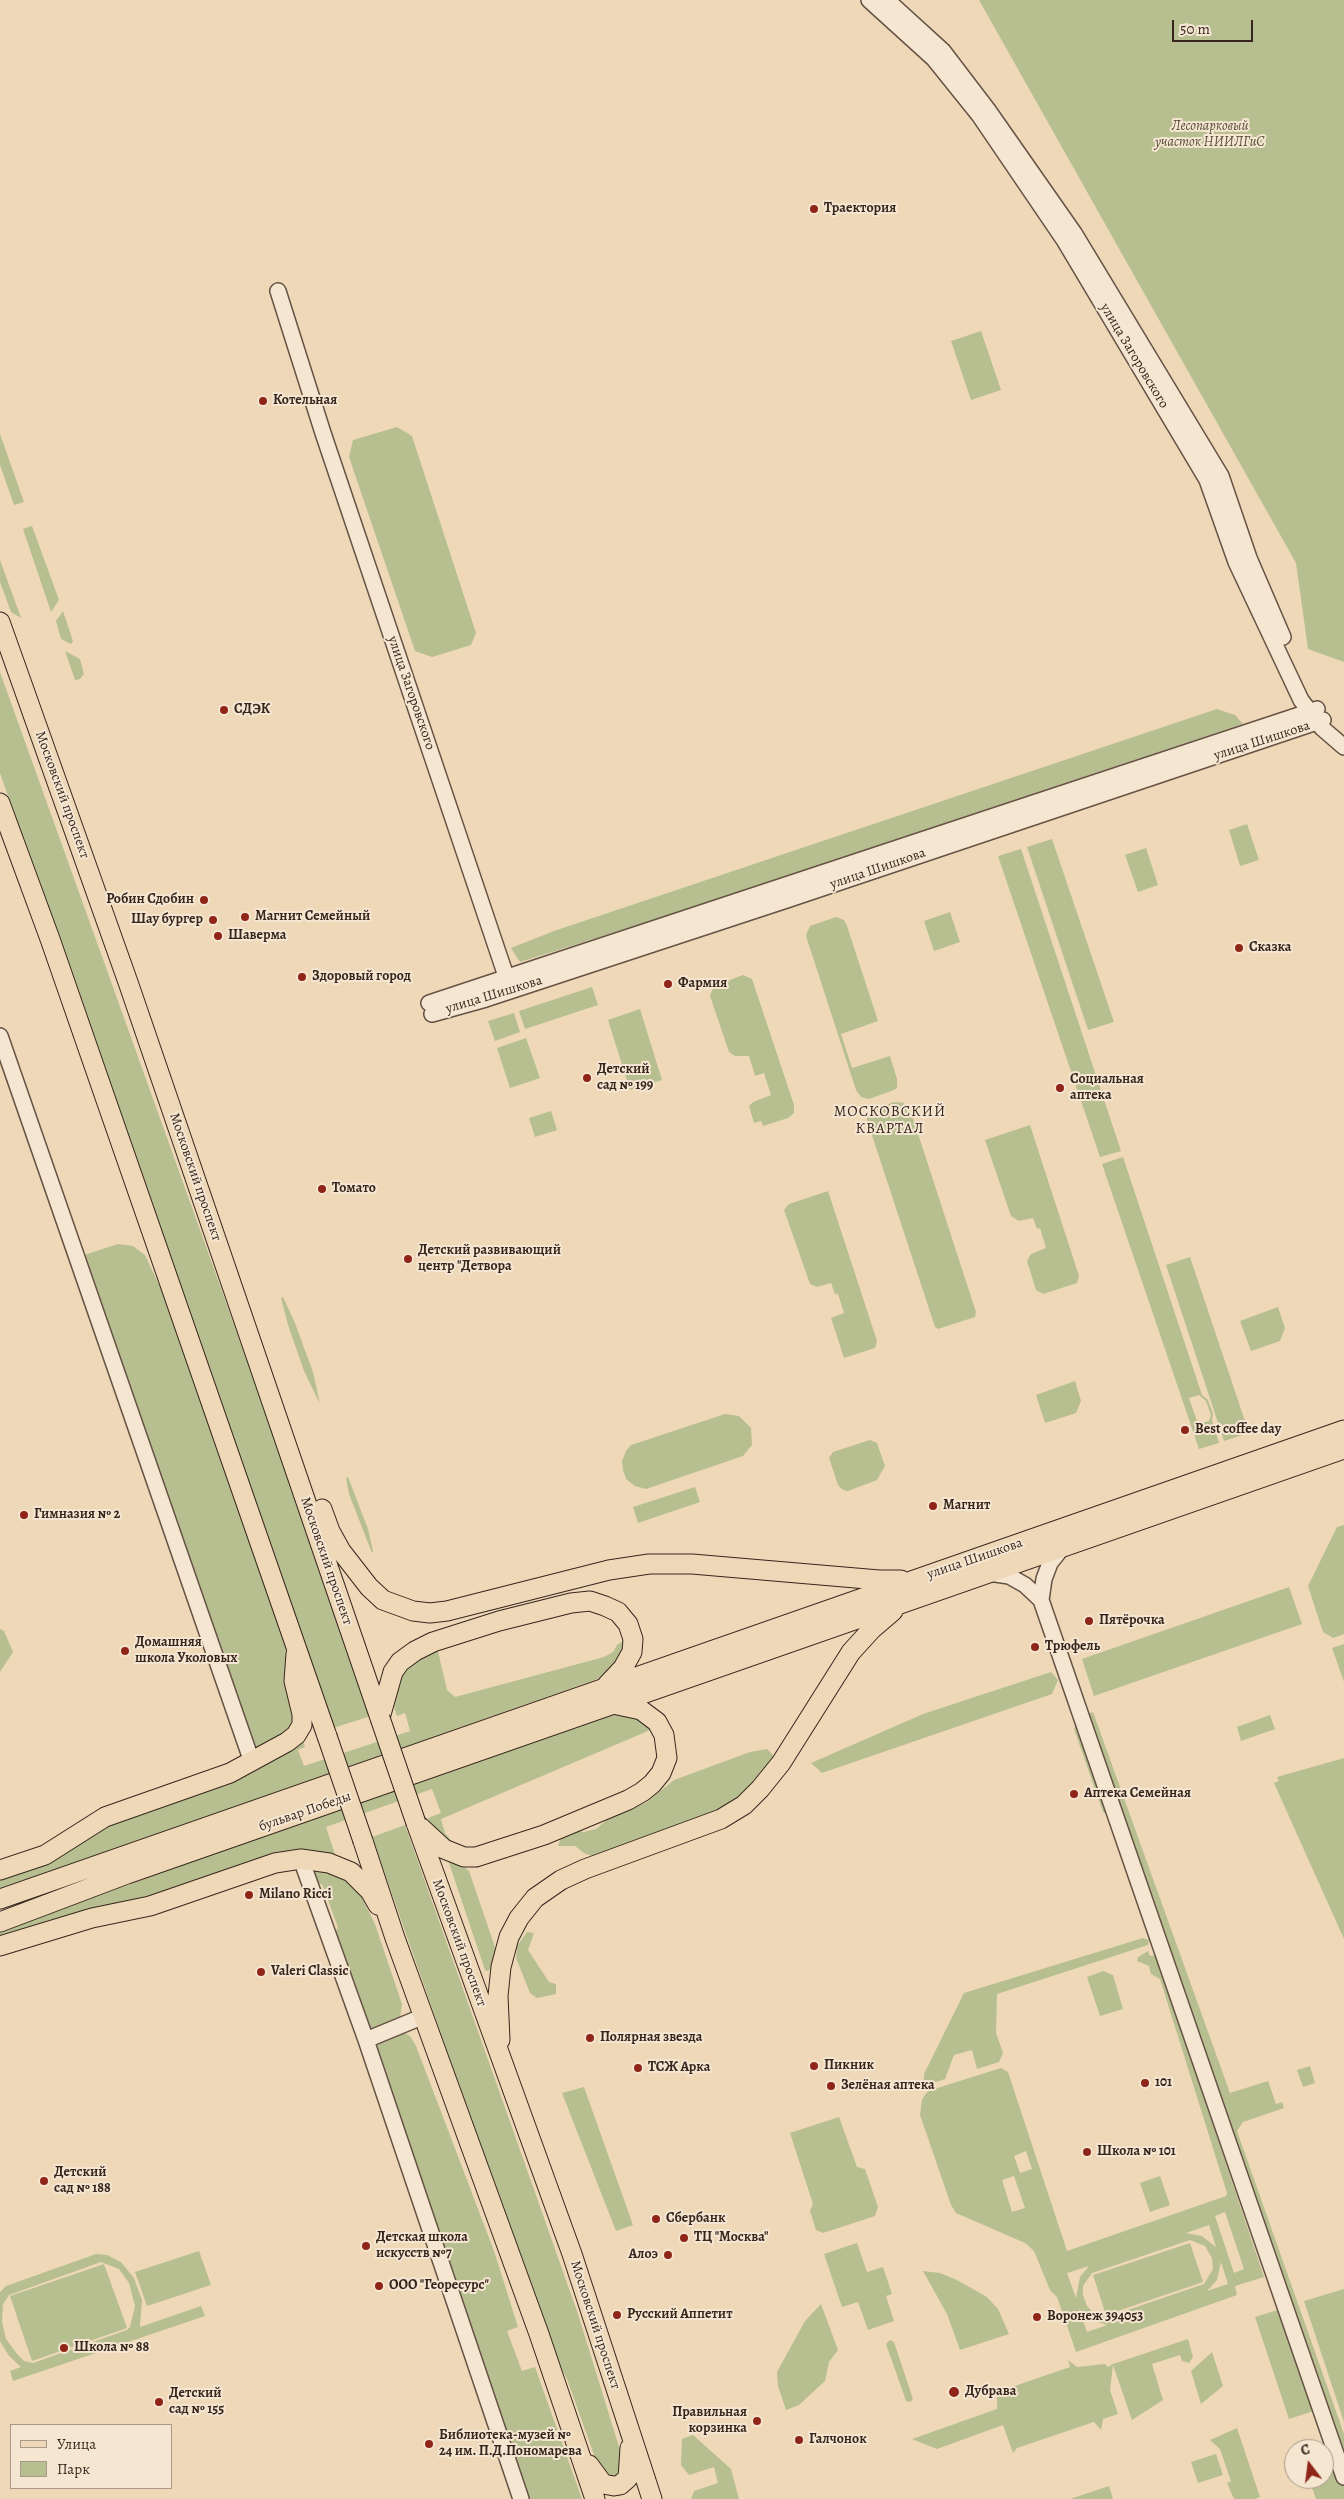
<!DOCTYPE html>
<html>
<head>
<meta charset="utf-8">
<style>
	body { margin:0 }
	#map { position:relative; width:1344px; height:2499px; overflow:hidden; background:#eed8b8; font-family:Alegreya,serif }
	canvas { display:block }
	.legend { position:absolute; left:10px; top:2424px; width:162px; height:65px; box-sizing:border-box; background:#f4e6d1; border:1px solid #a89989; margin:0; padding:6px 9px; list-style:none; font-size:15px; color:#37261e }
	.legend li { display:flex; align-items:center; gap:10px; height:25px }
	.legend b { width:25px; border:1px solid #a89989 }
	.north { position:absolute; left:1284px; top:2439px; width:50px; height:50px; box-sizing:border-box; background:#f4e6d1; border:1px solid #a89989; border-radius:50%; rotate:345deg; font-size:14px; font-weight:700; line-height:20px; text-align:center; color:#37261e }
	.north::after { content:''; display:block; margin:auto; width:18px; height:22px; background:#8f2418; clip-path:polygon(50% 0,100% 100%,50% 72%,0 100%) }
	.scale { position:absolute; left:1172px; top:20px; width:81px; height:22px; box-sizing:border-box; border:2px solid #37261e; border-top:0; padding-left:6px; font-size:15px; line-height:18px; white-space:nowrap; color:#37261e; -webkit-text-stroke:4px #f4e6d1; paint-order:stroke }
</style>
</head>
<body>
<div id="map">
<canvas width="1344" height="2499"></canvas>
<ul class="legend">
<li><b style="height:6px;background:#eed8b8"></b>Улица</li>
<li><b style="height:14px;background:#b7bf90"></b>Парк</li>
</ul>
<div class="north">С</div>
<div class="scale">50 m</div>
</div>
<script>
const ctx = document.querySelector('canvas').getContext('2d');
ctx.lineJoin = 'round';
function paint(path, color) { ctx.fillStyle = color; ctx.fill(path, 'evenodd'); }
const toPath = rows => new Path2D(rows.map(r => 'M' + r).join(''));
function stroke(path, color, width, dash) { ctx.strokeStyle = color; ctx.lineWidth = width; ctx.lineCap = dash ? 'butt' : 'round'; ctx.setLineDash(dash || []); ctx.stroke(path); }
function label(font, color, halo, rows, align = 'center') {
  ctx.font = font + ' Alegreya,serif'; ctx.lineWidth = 4; ctx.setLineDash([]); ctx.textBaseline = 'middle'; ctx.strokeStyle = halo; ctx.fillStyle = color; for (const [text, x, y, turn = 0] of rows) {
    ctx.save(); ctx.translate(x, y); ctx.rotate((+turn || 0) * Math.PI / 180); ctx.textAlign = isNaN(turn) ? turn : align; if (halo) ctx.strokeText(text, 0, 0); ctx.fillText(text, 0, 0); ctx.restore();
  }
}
paint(toPath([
	[979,0,1344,0,1344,662,1308,649,1296,563],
	[981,331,1001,390,971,400,951,341],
	[397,427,412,436,476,633,471,645,432,657,415,651,349,457,353,440],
	[0,434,24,502,14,505,0,465],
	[32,526,59,600,51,612,23,529],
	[0,560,21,618,11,612,0,582],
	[63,611,73,641,71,644,61,639,56,621],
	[65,651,80,659,84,674,80,679,75,680],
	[0,672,374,1715,330,1729,0,773],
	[1217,709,1235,715,1243,724,651,921,520,962,511,948,554,931],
	[1247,824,1259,860,1240,866,1229,830],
	[1052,839,1114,1022,1088,1030,1027,847],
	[1146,848,1158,885,1138,892,1125,855],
	[1021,849,1121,1151,1100,1157,998,856],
	[950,912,960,942,934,951,924,921],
	[836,917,844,920,847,926,878,1021,841,1034,852,1068,890,1056,897,1079,897,1088,894,1090,869,1099,861,1097,856,1090,807,939,806,935,810,926],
	[743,975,752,979,794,1105,794,1113,788,1118,763,1126,761,1121,754,1123,749,1106,753,1102,771,1095,764,1073,755,1076,749,1056,735,1056,729,1052,710,996,714,986],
	[592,987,598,1005,525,1029,519,1011],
	[640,1009,662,1080,630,1090,608,1020],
	[514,1013,520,1032,495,1041,488,1021],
	[526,1038,540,1078,510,1088,497,1048],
	[894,1102,904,1103,910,1109,976,1312,975,1317,938,1329,935,1327,867,1120,867,1116,873,1110],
	[551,1111,557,1130,535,1137,529,1118],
	[1030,1125,1079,1276,1077,1283,1043,1294,1036,1290,1027,1261,1031,1254,1046,1248,1040,1228,1037,1229,1033,1218,1019,1221,1011,1216,985,1140],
	[1123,1157,1202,1395,1208,1400,1213,1414,1212,1420,1219,1443,1199,1449,1102,1164],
	[1199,1395,1206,1401,1211,1415,1209,1421,1198,1424,1189,1398],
	[828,1191,877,1341,875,1348,844,1358,831,1318,844,1313,838,1294,835,1294,831,1283,817,1287,810,1284,784,1210,789,1204],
	[118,1244,133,1246,145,1255,175,1319,297,1645,302,1725,252,1762,78,1257],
	[1190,1257,1249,1433,1224,1441,1166,1265],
	[283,1297,295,1323,313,1372,320,1404,304,1371,288,1325,281,1298],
	[1278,1307,1285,1328,1280,1341,1251,1351,1240,1321],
	[1075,1381,1081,1401,1076,1413,1045,1423,1036,1395],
	[725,1414,739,1416,751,1428,752,1445,743,1456,646,1489,635,1486,626,1479,623,1470,622,1461,626,1451,631,1445],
	[870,1440,877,1443,885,1466,877,1480,848,1491,843,1490,838,1485,829,1458,833,1452],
	[348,1477,368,1529,373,1551,372,1553,349,1494,346,1478],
	[695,1487,700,1502,638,1523,633,1507],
	[1344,1525,1344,1634,1333,1638,1323,1632,1308,1586,1337,1527],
	[1289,1587,1302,1624,1094,1696,1082,1659],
	[0,1629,4,1631,13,1652,0,1672],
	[625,1640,619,1657,603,1677,0,1890,0,1878,98,1829,303,1740,305,1747,298,1750,304,1766,410,1731,405,1713,397,1716,390,1693,398,1673,437,1647,447,1690,455,1697,604,1657,613,1652,617,1645],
	[1344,1644,1344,1682,1332,1648],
	[1051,1672,1058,1680,1052,1694,822,1773,811,1763,923,1714],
	[622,1711,630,1711,655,1728,441,1819,445,1833,454,1844,434,1830,428,1818,441,1813,432,1789,326,1827,337,1860,156,1897,0,1941,0,1931,320,1816,601,1717],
	[1093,1712,1230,2093,1268,2081,1276,2104,1282,2102,1284,2108,1243,2122,1237,2131,1344,2434,1344,2499,1316,2499,1309,2479,1324,2479,1324,2450,1333,2447,1320,2409,1289,2419,1255,2317,1284,2308,1116,1819,1103,1812,1074,1729,1081,1716],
	[1270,1715,1275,1729,1241,1741,1237,1727],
	[767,1749,773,1755,774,1765,738,1805,595,1857,584,1853,575,1846,558,1846,560,1840,577,1830,584,1832,596,1829,608,1819,647,1802,674,1780,750,1752],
	[1344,1758,1344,1939,1274,1783,1279,1781,1277,1777],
	[405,1825,578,2314,624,2463,618,2481,600,2472,567,2379,553,2353,372,1837],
	[454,1859,469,1871,496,1950,493,1966,488,1971,485,1970,448,1860],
	[311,1867,346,1877,357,1888,375,1924,402,2004,400,2018,368,2031,332,1936,338,1928,323,1886,310,1875],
	[527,1932,534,1933,528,1950,549,1982,556,1984,556,1994,537,1998,530,1993,516,1958,517,1946],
	[1143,1938,1149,1940,1148,1945,997,1994,996,2033,1003,2053,999,2062,977,2069,972,2050,954,2055,945,2079,927,2085,924,2081,924,2074,964,1993],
	[1148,1951,1150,1956,1156,1955,1264,2277,1235,2286,1237,2295,1076,2352,1057,2297,1050,2290,1034,2251,1025,2243,956,2213,951,2205,920,2115,922,2100,926,2093,931,2090,1001,2068,1008,2072,1067,2251,1226,2196,1227,2193,1160,1979,1151,1974,1149,1966,1137,1961,1138,1957],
	[1026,2151,1032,2169,1020,2173,1014,2156],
	[1014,2176,1025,2208,1012,2212,1002,2180],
	[1225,2212,1244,2269,1234,2273,1215,2216],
	[1209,2225,1216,2247,1202,2236,1186,2233],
	[1190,2240,1205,2246,1212,2258,1213,2269,1204,2284,1107,2317,1094,2314,1087,2306,1083,2295,1083,2286,1092,2273],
	[1221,2262,1228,2284,1207,2291,1217,2280],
	[1089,2266,1080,2277,1076,2298,1067,2273],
	[1079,2309,1092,2320,1107,2325,1087,2332],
	[1103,1971,1113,1975,1123,2009,1100,2016,1087,1977],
	[403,2032,410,2036,416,2046,494,2251,518,2327,507,2331,522,2371,535,2367,582,2499,528,2499,372,2042],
	[1310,2066,1315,2083,1303,2087,1297,2070],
	[584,2087,633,2225,616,2231,562,2093],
	[839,2117,857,2167,865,2169,878,2207,875,2216,823,2233,816,2230,810,2211,813,2204,790,2133],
	[1160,2176,1170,2205,1150,2212,1140,2183],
	[857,2243,867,2272,883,2267,892,2294,886,2296,894,2321,868,2330,858,2302,842,2307,824,2254],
	[1190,2243,1203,2282,1106,2315,1093,2275],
	[199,2251,211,2285,147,2306,135,2272],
	[96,2254,107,2255,121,2262,134,2278,142,2300,140,2327,201,2306,205,2316,13,2381,10,2371,21,2367,9,2356,0,2341,0,2292,6,2286],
	[101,2262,119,2269,129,2283,135,2306,130,2327,127,2330,33,2363,24,2361,18,2355,6,2339,2,2322,3,2304,9,2295],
	[104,2264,127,2328,32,2361,10,2296],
	[923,2271,940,2273,957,2280,987,2297,998,2309,1009,2334,960,2350,947,2314],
	[1344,2289,1344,2422,1304,2301],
	[821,2304,838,2350,829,2362,825,2381,799,2405,786,2410,778,2386,777,2372,805,2321],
	[1188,2339,1193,2357,1189,2363,1182,2361,1180,2355,1152,2364,1163,2400,1132,2420,1113,2365,1110,2390,1118,2414,1103,2419,1101,2430,1094,2422,1017,2448,1013,2453,1003,2425,937,2449,912,2439,997,2409,997,2392,1070,2367,1068,2360,1077,2367,1105,2364,1108,2367,1113,2364],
	[890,2340,894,2342,913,2399,910,2402,906,2401,886,2344],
	[1212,2352,1223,2386,1201,2404,1191,2371],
	[1237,2428,1260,2497,1255,2499,1234,2499,1227,2483,1231,2481,1220,2449,1210,2440],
	[693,2435,731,2469,739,2499,691,2499,694,2491,718,2483,714,2467,689,2475,681,2465,682,2439],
	[1216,2454,1223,2475,1198,2483,1191,2462],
	[1109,2486,1113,2499,1070,2499]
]), '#b7bf90');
const minor = toPath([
	[869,0,934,59,979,115,1064,240,1207,480,1236,562,1301,700,1322,728,1344,747],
	[887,0,943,51,988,110,1074,233,1221,476,1249,558,1283,637],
	[278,291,323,433,507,979],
	[429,1003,1317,709],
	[432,1014,486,999,787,900,1323,720],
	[0,1036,252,1762],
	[989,1573,1009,1576,1025,1585,1041,1600,1044,1579,1050,1563,1062,1548],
	[1041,1600,1344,2477],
	[301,1859,366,2040,521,2499],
	[366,2040,424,2016]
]);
const major = toPath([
	[0,622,129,985,380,1718],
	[0,803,50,939,327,1736],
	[322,1509,330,1531,341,1551,369,1587,383,1600,413,1611,430,1613,447,1611,609,1570,649,1564,692,1564,879,1580,901,1580],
	[380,1718,393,1672,400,1662,415,1651,433,1642,499,1621,571,1603,590,1601,605,1606,618,1612,628,1624,633,1639,632,1652,623,1668,607,1685],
	[416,1823,572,2254,652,2499],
	[418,1825,444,1849,464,1857,476,1857,544,1835,628,1800,642,1792,652,1784,661,1773,667,1758,664,1735,657,1722,641,1710,613,1704],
	[363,1841,395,1938,539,2334,595,2499],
	[0,1870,45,1855,105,1817,230,1773,287,1742,296,1735,302,1725,302,1714,294,1681,296,1654],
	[0,1899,1344,1430],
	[0,1922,127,1874,1344,1449],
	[0,1946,92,1918,150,1906,275,1863,301,1859,329,1863,351,1872,370,1891,378,1905],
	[500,2040,498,1996,501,1967,509,1937,519,1918,535,1898,561,1880,585,1869,721,1819,744,1805,760,1789,781,1763,851,1652,872,1629,893,1611],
	[589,2465,603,2484,614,2486,620,2485,628,2478,630,2448]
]);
stroke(minor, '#655244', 18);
stroke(major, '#37261e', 21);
stroke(minor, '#f4e6d1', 15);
stroke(major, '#eed8b8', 19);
const majorBridge = toPath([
	[380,1718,416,1823],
	[327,1736,363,1841]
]);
stroke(majorBridge, '#37261e', 21, []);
stroke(majorBridge, '#eed8b8', 19);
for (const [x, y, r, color] of [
	[814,209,5,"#8f2418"],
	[263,401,5,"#8f2418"],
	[224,710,5,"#8f2418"],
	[204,900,5,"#8f2418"],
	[245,917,5,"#8f2418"],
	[213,920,5,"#8f2418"],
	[218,936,5,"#8f2418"],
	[1239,948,5,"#8f2418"],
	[302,977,5,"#8f2418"],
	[668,984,5,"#8f2418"],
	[587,1078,5,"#8f2418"],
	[1060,1088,5,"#8f2418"],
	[322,1189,5,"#8f2418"],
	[408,1259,5,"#8f2418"],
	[1185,1430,5,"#8f2418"],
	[933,1506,5,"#8f2418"],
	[24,1515,5,"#8f2418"],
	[1089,1621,5,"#8f2418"],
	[1035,1647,5,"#8f2418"],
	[125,1651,5,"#8f2418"],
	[1074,1794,5,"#8f2418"],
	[249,1895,5,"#8f2418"],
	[261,1972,5,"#8f2418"],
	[590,2038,5,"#8f2418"],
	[814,2066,5,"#8f2418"],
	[638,2068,5,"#8f2418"],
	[1145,2083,5,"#8f2418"],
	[831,2086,5,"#8f2418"],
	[1087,2152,5,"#8f2418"],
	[44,2181,5,"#8f2418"],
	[656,2219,5,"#8f2418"],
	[684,2238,5,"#8f2418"],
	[366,2246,5,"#8f2418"],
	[668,2255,5,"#8f2418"],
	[379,2286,5,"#8f2418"],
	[617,2315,5,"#8f2418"],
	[1037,2317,5,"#8f2418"],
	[64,2348,5,"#8f2418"],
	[954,2392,6,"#8f2418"],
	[159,2402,5,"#8f2418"],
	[757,2421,5,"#8f2418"],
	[799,2440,5,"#8f2418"],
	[429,2444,5,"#8f2418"]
]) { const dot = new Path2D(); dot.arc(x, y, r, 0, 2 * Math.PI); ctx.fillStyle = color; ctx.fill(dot); stroke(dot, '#f4e6d1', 2); }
label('italic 14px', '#574c3a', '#f4e6d1', [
	["Лесопарковый",1210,127],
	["участок НИИЛГиС",1210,143]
]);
label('bold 14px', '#37261e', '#f4e6d1', [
	["Траектория",824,209],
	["Котельная",273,401],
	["СДЭК",234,710],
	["Робин Сдобин",194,900,"right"],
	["Магнит Семейный",255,917],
	["Шау бургер",203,920,"right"],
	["Шаверма",228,936],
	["Сказка",1249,948],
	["Здоровый город",312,977],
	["Фармия",678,984],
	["Детский",597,1070],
	["сад № 199",597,1086],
	["Социальная",1070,1080],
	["аптека",1070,1096],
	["Томато",332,1189],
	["Детский развивающий",418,1251],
	["центр \"Детвора",418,1267],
	["Best coffee day",1195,1430],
	["Магнит",943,1506],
	["Гимназия № 2",34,1515],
	["Пятёрочка",1099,1621],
	["Домашняя",135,1643],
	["школа Уколовых",135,1659],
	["Трюфель",1045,1647],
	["Аптека Семейная",1084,1794],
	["Milano Ricci",259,1895],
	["Valeri Classic",271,1972],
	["Полярная звезда",600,2038],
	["Пикник",824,2066],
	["ТСЖ Арка",648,2068],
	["101",1155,2083],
	["Зелёная аптека",841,2086],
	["Школа № 101",1097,2152],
	["Детский",54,2173],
	["сад № 188",54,2189],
	["Сбербанк",666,2219],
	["Детская школа",376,2238],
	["искусств №7",376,2254],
	["ТЦ \"Москва\"",694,2238],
	["Алоэ",658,2255,"right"],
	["ООО \"Георесурс\"",389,2286],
	["Русский Аппетит",627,2315],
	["Воронеж 394053",1047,2317],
	["Школа № 88",74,2348],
	["Дубрава",965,2392],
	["Детский",169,2394],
	["сад № 155",169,2410],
	["Правильная",747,2413,"right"],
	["корзинка",747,2429,"right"],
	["Библиотека-музей №",439,2436],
	["24 им. П.Д.Пономарева",439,2452],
	["Галчонок",809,2440]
], 'left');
label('14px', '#37261e', '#f4e6d1', [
	["улица Загоровского",1134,356,59],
	["улица Загоровского",411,693,71],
	["улица Шишкова",1262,741,-18],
	["Московский проспект",62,795,70],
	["улица Шишкова",878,869,-19],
	["улица Шишкова",494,995,-17],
	["Московский проспект",195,1177,71],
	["улица Шишкова",975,1559,-19],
	["Московский проспект",326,1561,71],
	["бульвар Победы",305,1812,-19],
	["Московский проспект",459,1943,70],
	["Московский проспект",595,2325,72]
]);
ctx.letterSpacing = '1px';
label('15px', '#37261e', '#f4e6d1', [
	["МОСКОВСКИЙ",890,1112],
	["КВАРТАЛ",890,1129]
]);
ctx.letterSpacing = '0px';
</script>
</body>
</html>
